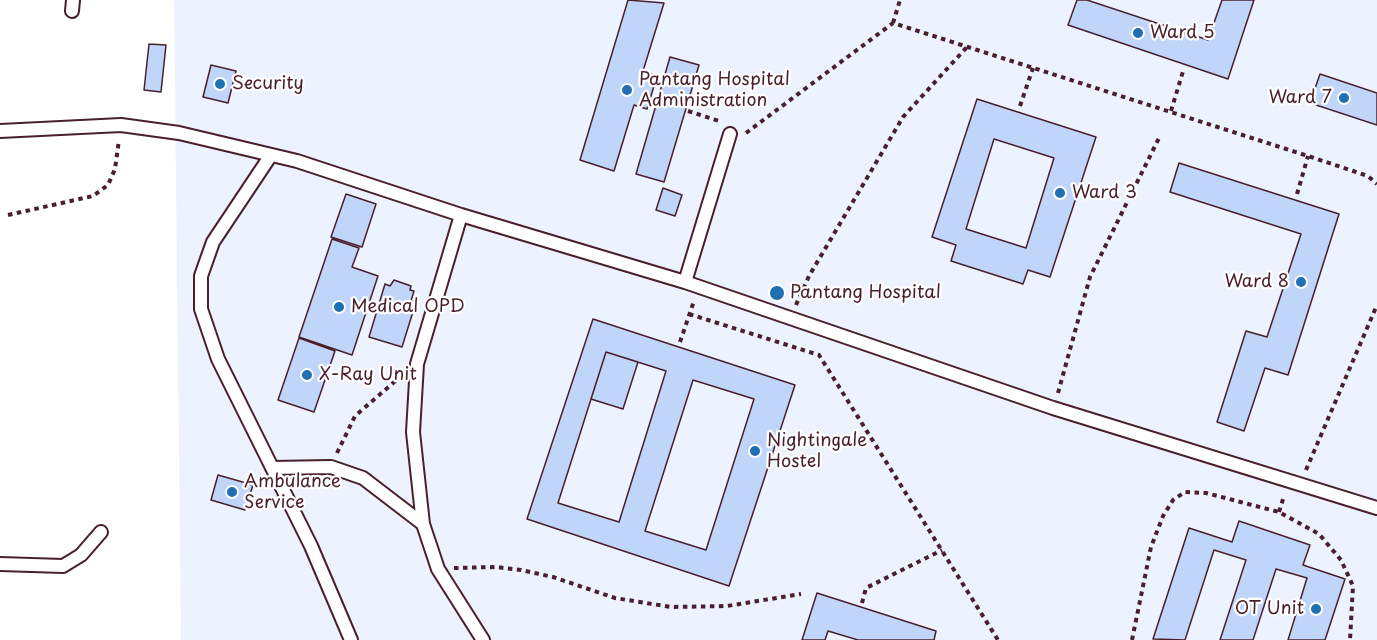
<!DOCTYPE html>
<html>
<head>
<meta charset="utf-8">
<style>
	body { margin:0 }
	canvas { display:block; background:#fff }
</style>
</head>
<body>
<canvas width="1377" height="640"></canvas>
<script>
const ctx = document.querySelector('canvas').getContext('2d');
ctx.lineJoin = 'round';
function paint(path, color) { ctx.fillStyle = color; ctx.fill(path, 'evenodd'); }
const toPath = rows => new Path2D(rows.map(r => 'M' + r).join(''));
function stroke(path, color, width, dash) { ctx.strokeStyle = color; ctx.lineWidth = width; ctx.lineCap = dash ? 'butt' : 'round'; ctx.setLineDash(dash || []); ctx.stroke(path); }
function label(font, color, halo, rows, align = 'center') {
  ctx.font = font + ' "Playpen Sans",sans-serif'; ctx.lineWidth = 4.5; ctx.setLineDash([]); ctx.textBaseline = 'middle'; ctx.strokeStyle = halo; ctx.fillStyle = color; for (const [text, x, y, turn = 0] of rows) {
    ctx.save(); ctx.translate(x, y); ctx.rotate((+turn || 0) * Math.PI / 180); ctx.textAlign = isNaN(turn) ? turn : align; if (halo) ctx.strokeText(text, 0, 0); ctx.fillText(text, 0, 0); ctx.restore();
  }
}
paint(toPath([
	[174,0,1377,0,1377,640,181,640]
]), '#ecf2fe');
const building = toPath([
	[628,0,664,3,643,71,657,76,647,109,634,105,614,171,580,160,628,0],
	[1077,0,1087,0,1208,40,1222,0,1254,0,1228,79,1068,25,1077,0],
	[149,44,166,45,161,92,144,90,149,44],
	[670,57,699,65,664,182,636,174,670,57],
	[211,65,236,71,228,103,203,97,211,65],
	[1320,74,1377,93,1377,125,1310,103,1320,74],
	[977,99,1096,137,1050,277,1028,270,1023,284,951,261,956,245,932,237,977,99],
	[994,139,1054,158,1026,248,966,229,994,139],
	[1179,163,1339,214,1288,375,1265,368,1244,431,1217,422,1246,331,1267,337,1301,234,1170,192,1179,163],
	[663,188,682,195,675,216,656,210,663,188],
	[346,194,376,204,362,247,331,237,346,194],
	[332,239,359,248,352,267,378,276,352,355,299,337,332,239],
	[394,280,411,286,410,290,414,291,411,301,416,302,402,347,369,337,385,284,390,286,394,280],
	[593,319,795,385,729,586,527,519,593,319],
	[606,352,666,371,619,522,558,503,606,352],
	[693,380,754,399,706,550,645,531,693,380],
	[299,338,335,351,314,412,278,400,299,338],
	[606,352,638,362,623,409,591,399,606,352],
	[218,475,253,485,245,510,211,500,218,475],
	[1239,521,1310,545,1303,565,1345,579,1325,640,1288,640,1307,578,1276,569,1253,640,1220,640,1246,560,1214,550,1185,640,1153,639,1189,528,1232,542,1239,521],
	[817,593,936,631,934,640,858,640,828,631,825,640,802,640,817,593]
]);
paint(building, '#c0d5fa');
stroke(building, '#4a1f2b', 1.5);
const lane = toPath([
	[72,11,73,0],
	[0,131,121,125,179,133,297,161,461,215,685,282,1053,408,1377,508],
	[271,155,213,242,201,276,201,309,218,359,311,546,351,640],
	[461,215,417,364,413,432,423,524,438,569,483,640],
	[685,282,730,134],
	[272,468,331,467,363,478,423,524],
	[0,564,63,566,81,555,101,532]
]);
stroke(lane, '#4a1f2b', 16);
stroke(toPath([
	[893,23,900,0],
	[1020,106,1033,68],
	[688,111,722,122],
	[1171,111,1184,68],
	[746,133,893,23,1308,156,1368,176,1377,184],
	[1297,194,1308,156],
	[8,215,93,196,108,185,115,169,119,140],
	[796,305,809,276,903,117,967,47],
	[689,314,819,355,998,640],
	[680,342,694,301],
	[1058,393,1090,277,1160,136],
	[337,453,355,416,400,377],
	[1306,470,1377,305],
	[1279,512,1284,496],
	[454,568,496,567,521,570,553,577,615,598,671,607,727,606,801,594],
	[862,603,866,588,942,550],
	[1132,640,1151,547,1163,516,1173,500,1185,492,1206,493,1279,512,1319,534,1341,560,1353,586,1350,640]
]), '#4a1f2b', 4, [4.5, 4.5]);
stroke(lane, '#fff', 12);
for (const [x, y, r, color] of [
	[1138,33,6,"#1f6fb2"],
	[220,84,6,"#1f6fb2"],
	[627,90,6,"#1f6fb2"],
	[1344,98,6,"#1f6fb2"],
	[1060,193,6,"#1f6fb2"],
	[1301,282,6,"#1f6fb2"],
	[777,293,8,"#1f6fb2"],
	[339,307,6,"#1f6fb2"],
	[307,375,6,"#1f6fb2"],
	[755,451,6,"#1f6fb2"],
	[232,492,6,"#1f6fb2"],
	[1316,609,6,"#1f6fb2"]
]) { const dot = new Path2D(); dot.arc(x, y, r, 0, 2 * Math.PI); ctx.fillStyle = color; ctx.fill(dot); stroke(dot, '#fff', 2); }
label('18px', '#4a1f2b', '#fff', [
	["Ward 5",1150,33],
	["Pantang Hospital",639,80],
	["Administration",639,101],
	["Security",232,84],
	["Ward 7",1332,98,"right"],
	["Ward 3",1072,193],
	["Ward 8",1289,282,"right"],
	["Pantang Hospital",790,293],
	["Medical OPD",351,307],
	["X-Ray Unit",319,375],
	["Nightingale",767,441],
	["Hostel",767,462],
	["Ambulance",244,482],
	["Service",244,503],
	["OT Unit",1304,609,"right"]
], 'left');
</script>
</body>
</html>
